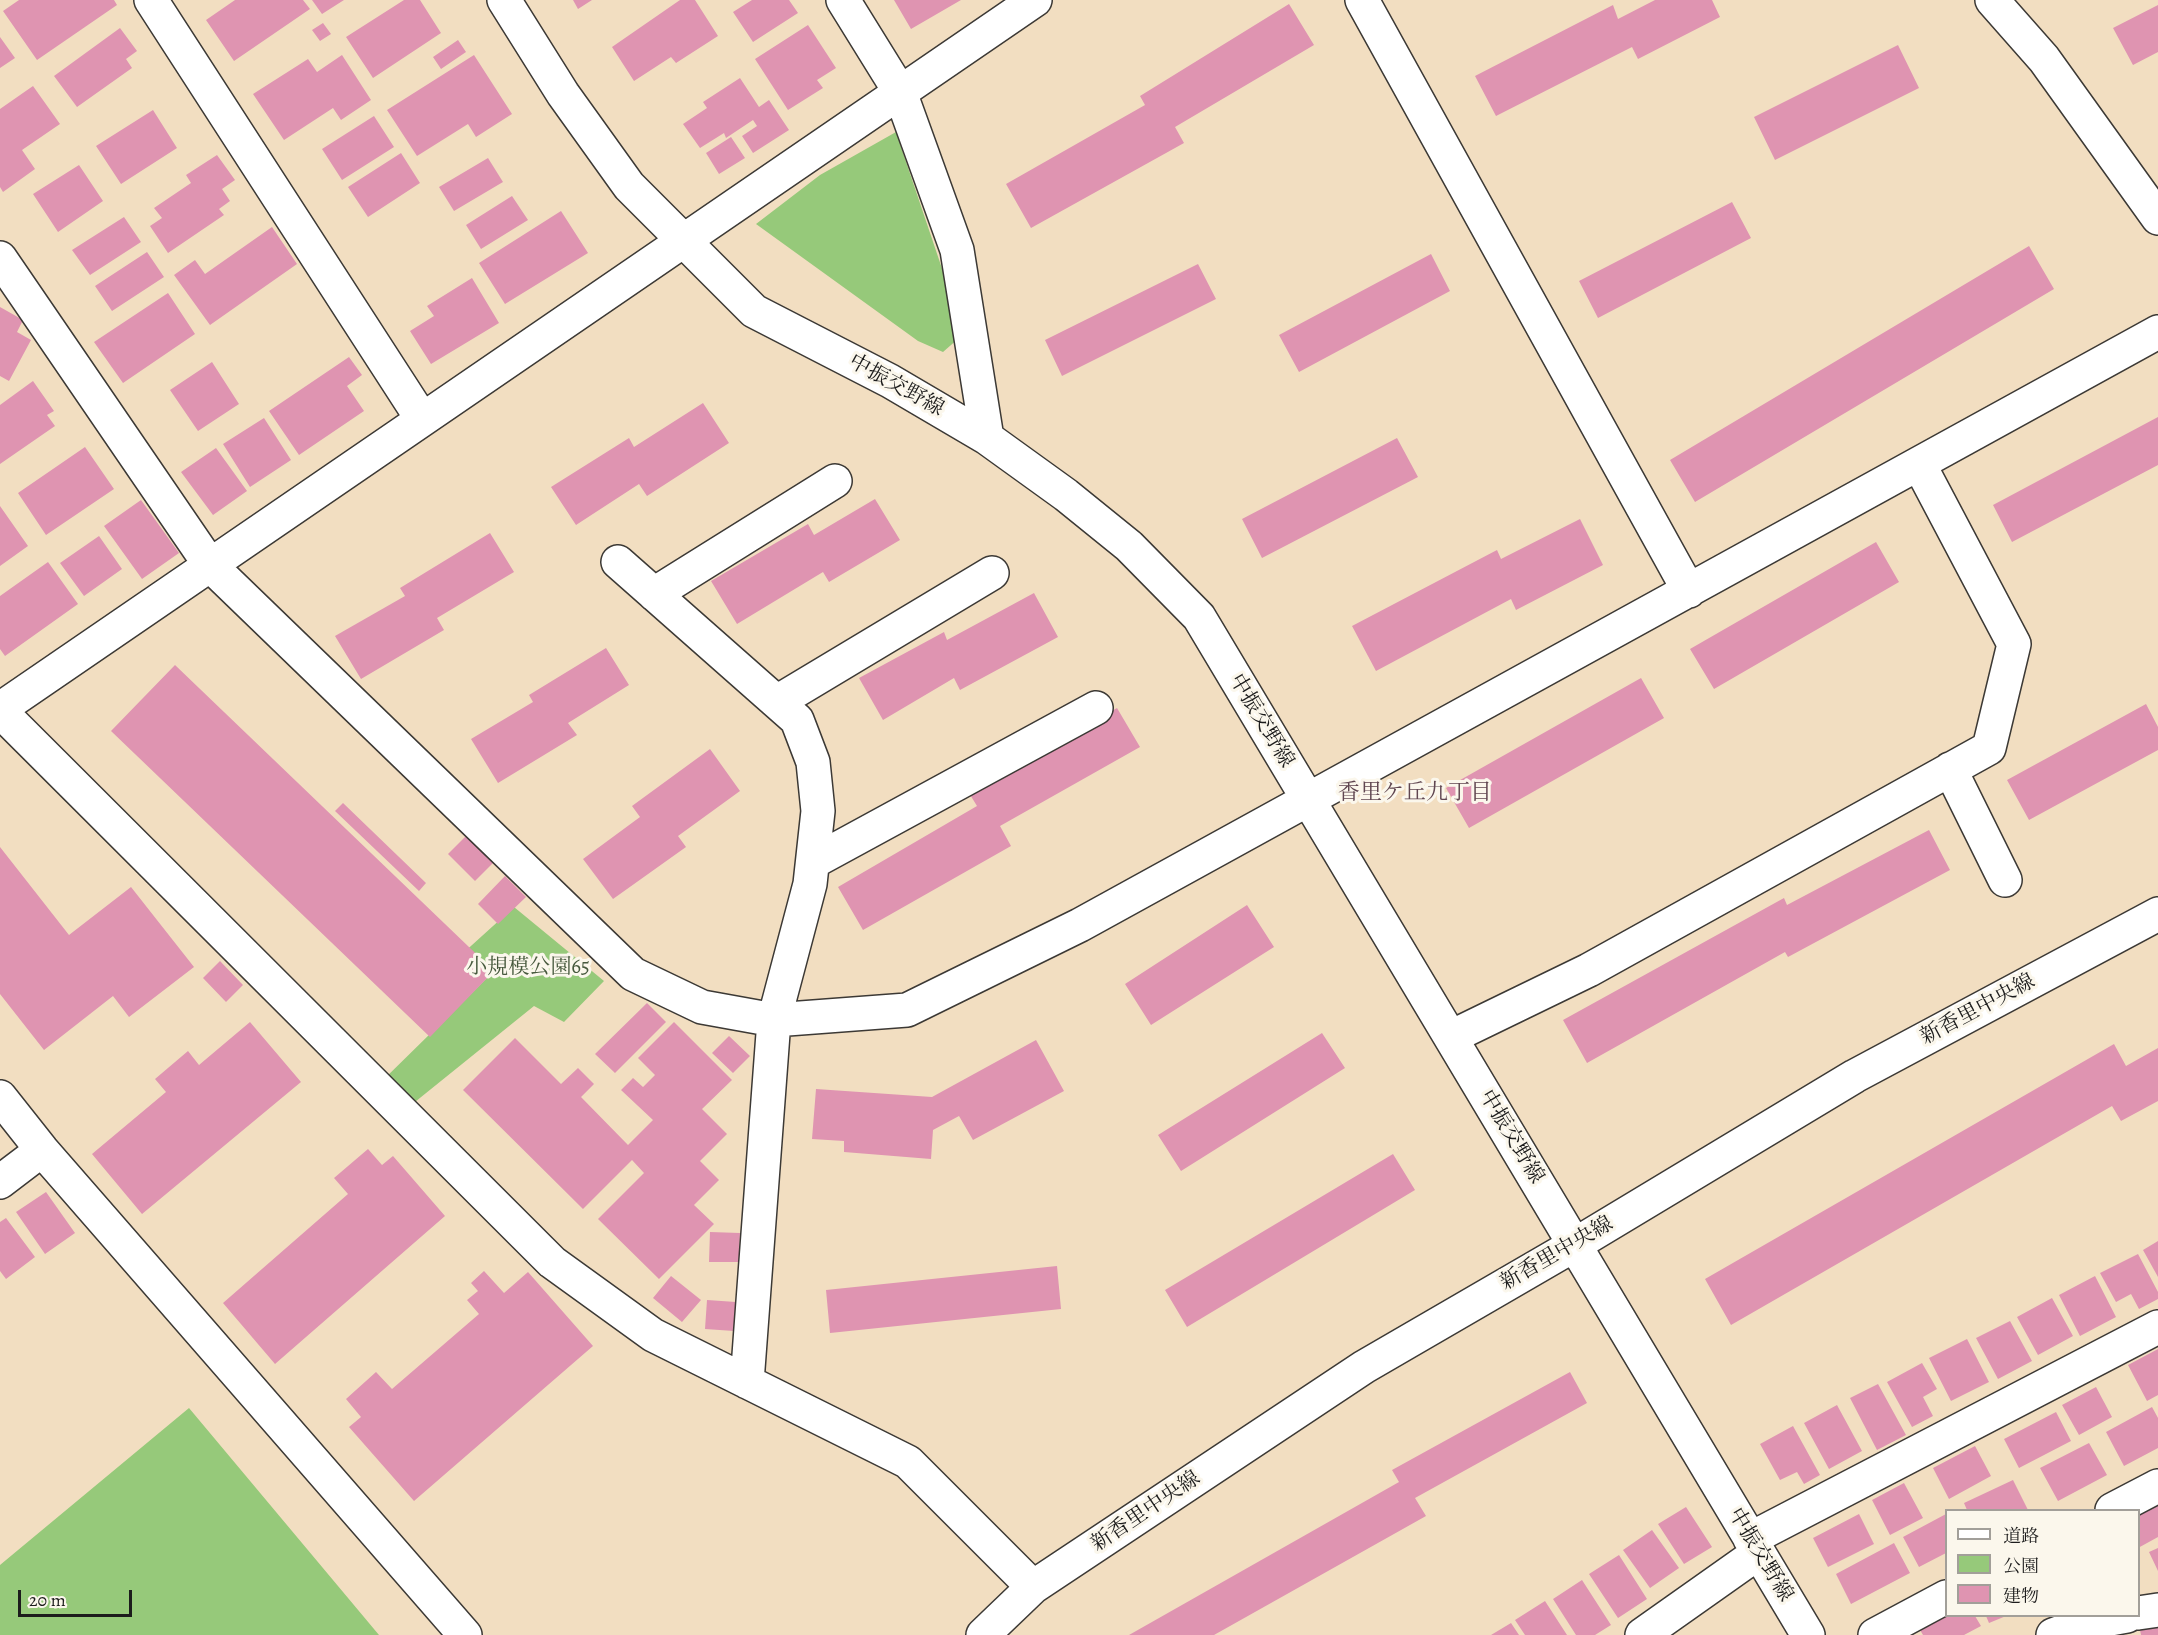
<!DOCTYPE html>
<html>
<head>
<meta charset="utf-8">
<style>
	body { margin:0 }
	#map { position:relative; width:2158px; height:1635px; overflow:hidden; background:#f2dec1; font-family:Alegreya,"Noto Serif JP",serif }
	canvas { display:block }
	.legend { position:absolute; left:1945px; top:1509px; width:195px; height:108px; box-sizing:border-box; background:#fbf7ec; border:2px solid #a29f99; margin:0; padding:8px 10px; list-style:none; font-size:18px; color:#1c1c1c }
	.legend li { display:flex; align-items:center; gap:12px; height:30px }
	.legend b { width:30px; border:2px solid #a29f99 }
	.scale { position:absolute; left:18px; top:1590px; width:114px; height:27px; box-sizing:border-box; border:3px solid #1c1c1c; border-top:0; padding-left:8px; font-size:18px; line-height:21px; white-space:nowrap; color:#1c1c1c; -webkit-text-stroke:4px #fbf7ec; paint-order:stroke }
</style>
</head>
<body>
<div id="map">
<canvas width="2158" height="1635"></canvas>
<ul class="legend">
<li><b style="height:8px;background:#fff"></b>道路</li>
<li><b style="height:16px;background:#96c97a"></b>公園</li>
<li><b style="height:16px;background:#df94b1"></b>建物</li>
</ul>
<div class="scale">20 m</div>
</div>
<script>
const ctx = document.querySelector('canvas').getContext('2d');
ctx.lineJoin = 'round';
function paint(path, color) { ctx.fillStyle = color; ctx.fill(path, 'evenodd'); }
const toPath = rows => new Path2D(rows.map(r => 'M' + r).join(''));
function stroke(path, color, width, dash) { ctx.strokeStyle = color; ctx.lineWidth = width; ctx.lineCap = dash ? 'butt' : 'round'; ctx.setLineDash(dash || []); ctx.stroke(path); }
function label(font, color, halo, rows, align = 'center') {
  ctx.font = font + ' Alegreya,"Noto Serif JP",serif'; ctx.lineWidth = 6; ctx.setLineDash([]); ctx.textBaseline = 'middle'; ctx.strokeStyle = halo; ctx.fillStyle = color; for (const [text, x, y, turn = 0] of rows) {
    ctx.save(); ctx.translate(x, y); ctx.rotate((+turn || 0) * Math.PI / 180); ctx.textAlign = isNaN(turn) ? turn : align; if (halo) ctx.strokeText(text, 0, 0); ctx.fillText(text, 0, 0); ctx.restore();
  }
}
paint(toPath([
	[896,132,957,313,959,338,943,352,918,341,756,224,820,175],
	[514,907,604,981,564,1022,534,1006,405,1110,379,1084,489,976,461,955],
	[189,1408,379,1635,0,1635,0,1565]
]), '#96c97a');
paint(toPath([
	[19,0,114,0,117,5,37,60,3,11],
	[235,0,303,0,310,9,234,61,206,20],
	[312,0,344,0,322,14],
	[404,0,420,0,441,33,373,78,346,37],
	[573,0,592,0,578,9],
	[680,0,695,0,718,36,676,63,671,57,634,81,612,47],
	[752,0,789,0,798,13,753,42,733,12],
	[894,0,961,0,911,29],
	[1655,0,1712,0,1720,17,1638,59,1632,47,1496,116,1475,76,1613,5,1618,19],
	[1289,4,1314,45,1175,127,1184,143,1031,228,1006,184,1145,105,1140,96],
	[2158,5,2158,52,2133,65,2113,28],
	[323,23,331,34,320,41,312,30],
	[808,25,836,68,817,80,823,88,788,110,755,59],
	[120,28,137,51,126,59,132,68,77,107,54,76],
	[0,37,15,58,0,68],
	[458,40,466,52,441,69,433,57],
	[1898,45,1919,88,1775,160,1754,117],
	[342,55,371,100,341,120,333,108,284,140,253,94,308,59,317,72],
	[474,55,512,114,476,137,468,124,417,156,387,110],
	[740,78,759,107,769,100,789,130,753,153,742,136,757,126,753,120,726,138,724,133,700,148,683,124,707,108,703,102],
	[33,86,60,124,22,150,35,169,3,192,0,187,0,109],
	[153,110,177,148,121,184,96,146],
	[374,116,394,147,342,180,322,149],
	[731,137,745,158,719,174,706,153],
	[401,153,420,183,368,217,348,187],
	[217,155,235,180,222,189,230,201,219,209,224,215,168,253,150,226,162,218,154,208,191,183,186,175],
	[488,158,503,182,454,211,439,187],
	[79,165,103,201,58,232,33,194],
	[512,196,528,220,481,249,466,225],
	[1732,202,1751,238,1598,318,1579,281],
	[561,211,588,253,505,304,479,263],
	[124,217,141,242,90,275,72,250],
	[272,227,297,264,210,325,174,275,195,260,205,274],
	[2029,246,2054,289,1695,502,1670,460],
	[147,252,164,277,112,311,95,286],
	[1431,254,1450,291,1299,372,1279,335],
	[1198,264,1216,299,1062,376,1045,340],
	[472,278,499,323,431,364,410,331,434,316,427,306],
	[168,293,195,334,123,383,94,342],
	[0,307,23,320,17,332,31,340,9,381,0,376],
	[349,357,362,375,347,386,364,411,299,455,269,411],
	[212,362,239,404,198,431,170,390],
	[33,381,54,411,47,415,55,426,0,464,0,405],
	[703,403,729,443,647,496,639,484,576,525,551,487,629,438,634,447],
	[2158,417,2158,465,2012,542,1993,505],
	[264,418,291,460,250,487,223,444],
	[1397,438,1418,477,1262,558,1242,519],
	[85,447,114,489,46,535,18,493],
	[216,448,247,491,213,515,181,472],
	[875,499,900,540,829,582,823,572,737,624,711,581,808,524,814,535],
	[141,500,179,553,142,579,104,526],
	[0,506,28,546,0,566],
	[1580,519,1603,565,1516,610,1511,599,1376,671,1352,626,1497,550,1501,559],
	[490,533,514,572,437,618,444,630,361,679,335,636,405,596,400,588],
	[99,536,122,569,84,596,60,563],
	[1876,542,1899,582,1714,689,1690,649],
	[48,562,78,604,5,656,0,649,0,596],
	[1034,593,1058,637,960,690,954,678,883,720,859,678,944,632,947,640],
	[606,648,629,685,568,723,577,735,498,783,471,739,533,702,529,695],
	[175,665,494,971,430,1037,111,731],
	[1641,678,1664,718,1469,828,1446,788],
	[2146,704,2158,727,2158,750,2029,820,2007,780],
	[1117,708,1140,747,1000,826,1011,846,863,930,838,887,977,806,969,793],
	[710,749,740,791,678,836,686,847,613,899,583,859,640,817,632,806],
	[343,803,426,883,419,891,335,811],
	[1929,830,1950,870,1788,957,1785,952,1587,1063,1563,1020,1784,898,1787,905],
	[466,836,493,863,475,881,448,854],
	[0,847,69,935,131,887,194,967,129,1017,113,996,44,1050,0,994],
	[505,876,526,897,498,924,478,904],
	[1247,905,1274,947,1151,1025,1125,984],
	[220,961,243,985,226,1002,203,978],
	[647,1003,666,1022,615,1073,595,1054],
	[250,1022,301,1082,142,1214,92,1154,166,1092,155,1079,188,1051,199,1065],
	[674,1022,732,1080,702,1109,727,1134,700,1161,719,1180,694,1205,714,1224,659,1279,598,1219,644,1173,632,1160,583,1209,463,1090,515,1038,561,1084,578,1068,594,1084,581,1097,628,1145,653,1120,621,1090,633,1078,643,1087,655,1075,638,1058],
	[1322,1033,1345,1068,1181,1171,1158,1135],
	[729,1036,750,1056,733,1073,712,1053],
	[1036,1040,1064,1091,973,1140,959,1116,933,1130,931,1159,844,1152,844,1141,812,1139,816,1089,932,1097],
	[2114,1044,2126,1066,2158,1048,2158,1101,2121,1121,2112,1106,1731,1325,1705,1279],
	[368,1149,382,1165,393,1156,445,1216,275,1364,223,1303,348,1194,334,1178],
	[1393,1154,1415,1190,1187,1327,1165,1290],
	[46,1192,75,1233,45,1254,16,1212],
	[6,1218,35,1257,6,1279,0,1271,0,1222],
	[710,1232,740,1233,739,1262,709,1262],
	[2158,1241,2158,1277,2143,1250],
	[2138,1254,2158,1292,2158,1299,2139,1309,2131,1294,2116,1302,2100,1273],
	[1057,1266,1061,1309,830,1333,826,1290],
	[484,1271,504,1293,528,1272,593,1346,414,1501,349,1427,361,1417,346,1399,376,1372,392,1389,479,1314,467,1300,478,1291,471,1283],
	[671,1276,701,1300,682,1322,653,1298],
	[2095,1276,2116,1317,2080,1336,2059,1295],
	[2052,1298,2073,1336,2038,1355,2017,1317],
	[707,1300,736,1302,734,1331,705,1329],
	[2010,1321,2032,1361,1998,1379,1976,1338],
	[1967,1339,1989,1382,1951,1401,1929,1358],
	[2158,1349,2158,1395,2147,1401,2128,1365],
	[1922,1363,1937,1389,1923,1397,1933,1416,1912,1427,1887,1382],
	[1570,1372,1587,1403,1415,1498,1426,1516,1214,1635,1129,1635,1399,1482,1392,1470],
	[1878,1384,1906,1435,1877,1450,1850,1398],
	[2096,1387,2112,1417,2079,1435,2062,1405],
	[1837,1405,1862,1451,1829,1469,1804,1423],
	[2152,1407,2158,1418,2158,1448,2124,1466,2106,1432],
	[2056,1412,2071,1441,2019,1468,2004,1439],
	[1793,1426,1820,1475,1804,1484,1797,1472,1780,1480,1760,1444],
	[2089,1443,2107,1475,2058,1501,2040,1468],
	[1975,1446,1991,1476,1949,1499,1933,1468],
	[2013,1480,2028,1510,1967,1510,1964,1503],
	[1904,1483,1923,1518,1890,1535,1872,1500],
	[2158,1501,2158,1537,2138,1548,2138,1510],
	[1686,1507,1712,1547,1684,1564,1658,1524],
	[1859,1514,1874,1544,1828,1567,1813,1538],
	[1946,1514,1946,1553,1919,1567,1903,1537],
	[1652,1530,1679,1568,1650,1588,1623,1550],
	[1894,1543,1910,1573,1851,1604,1836,1574],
	[2158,1548,2158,1571,2149,1552],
	[1619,1555,1647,1599,1618,1618,1589,1574],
	[1582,1580,1611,1625,1595,1635,1576,1635,1553,1599],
	[1545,1601,1567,1635,1525,1635,1515,1620],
	[1946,1608,1946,1616,1975,1616,1981,1626,1964,1635,1923,1635,1916,1623],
	[1986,1616,2006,1616,1989,1623],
	[1511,1623,1519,1635,1491,1635],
	[2158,1626,2158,1635,2141,1635,2140,1630]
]), '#df94b1');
const minor = toPath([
	[151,0,422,419],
	[504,0,563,94,629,186,754,311,890,381,987,438,1066,495,1129,546,1199,617,1808,1635],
	[843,0,900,92,957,250,987,438],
	[1362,0,1689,591],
	[1992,0,2044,59,2158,218],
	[0,258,210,565,633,974,702,1007,774,1020,907,1010,1080,925,2158,332],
	[618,562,797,720,813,762,818,811,810,884,774,1020,747,1382],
	[654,594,835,481],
	[777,702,992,573],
	[0,709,1035,0],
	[0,711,552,1262,653,1335,908,1462,1033,1587],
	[1950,769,2005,880],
	[813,862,1096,708],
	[1451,1037,1589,970,1989,748,2014,644,1919,464],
	[0,1097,42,1150,465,1635],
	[0,1182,42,1150],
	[2112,1510,2158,1486],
	[1750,1539,2158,1327],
	[2138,1613,2158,1610],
	[983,1635,1033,1587,1364,1367,1576,1244,1855,1076,2158,914],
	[1642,1635,1758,1553],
	[1875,1635,1946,1597],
	[2053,1635,2083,1624,2127,1616]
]);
stroke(minor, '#3c3935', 36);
stroke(minor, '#fff', 33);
label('21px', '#1c1c1c', '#fbf7ec', [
	["中振交野線",896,386,29],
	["中振交野線",1261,721,59],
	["新香里中央線",1978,1010,-28],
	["中振交野線",1511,1137,59],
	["新香里中央線",1557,1254,-30],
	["新香里中央線",1146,1512,-34],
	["中振交野線",1760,1555,59]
]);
label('21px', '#47593d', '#fbf7ec', [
	["小規模公園65",528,968]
]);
label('22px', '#604650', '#fbf7ec', [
	["香里ケ丘九丁目",1415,794]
]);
</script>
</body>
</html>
